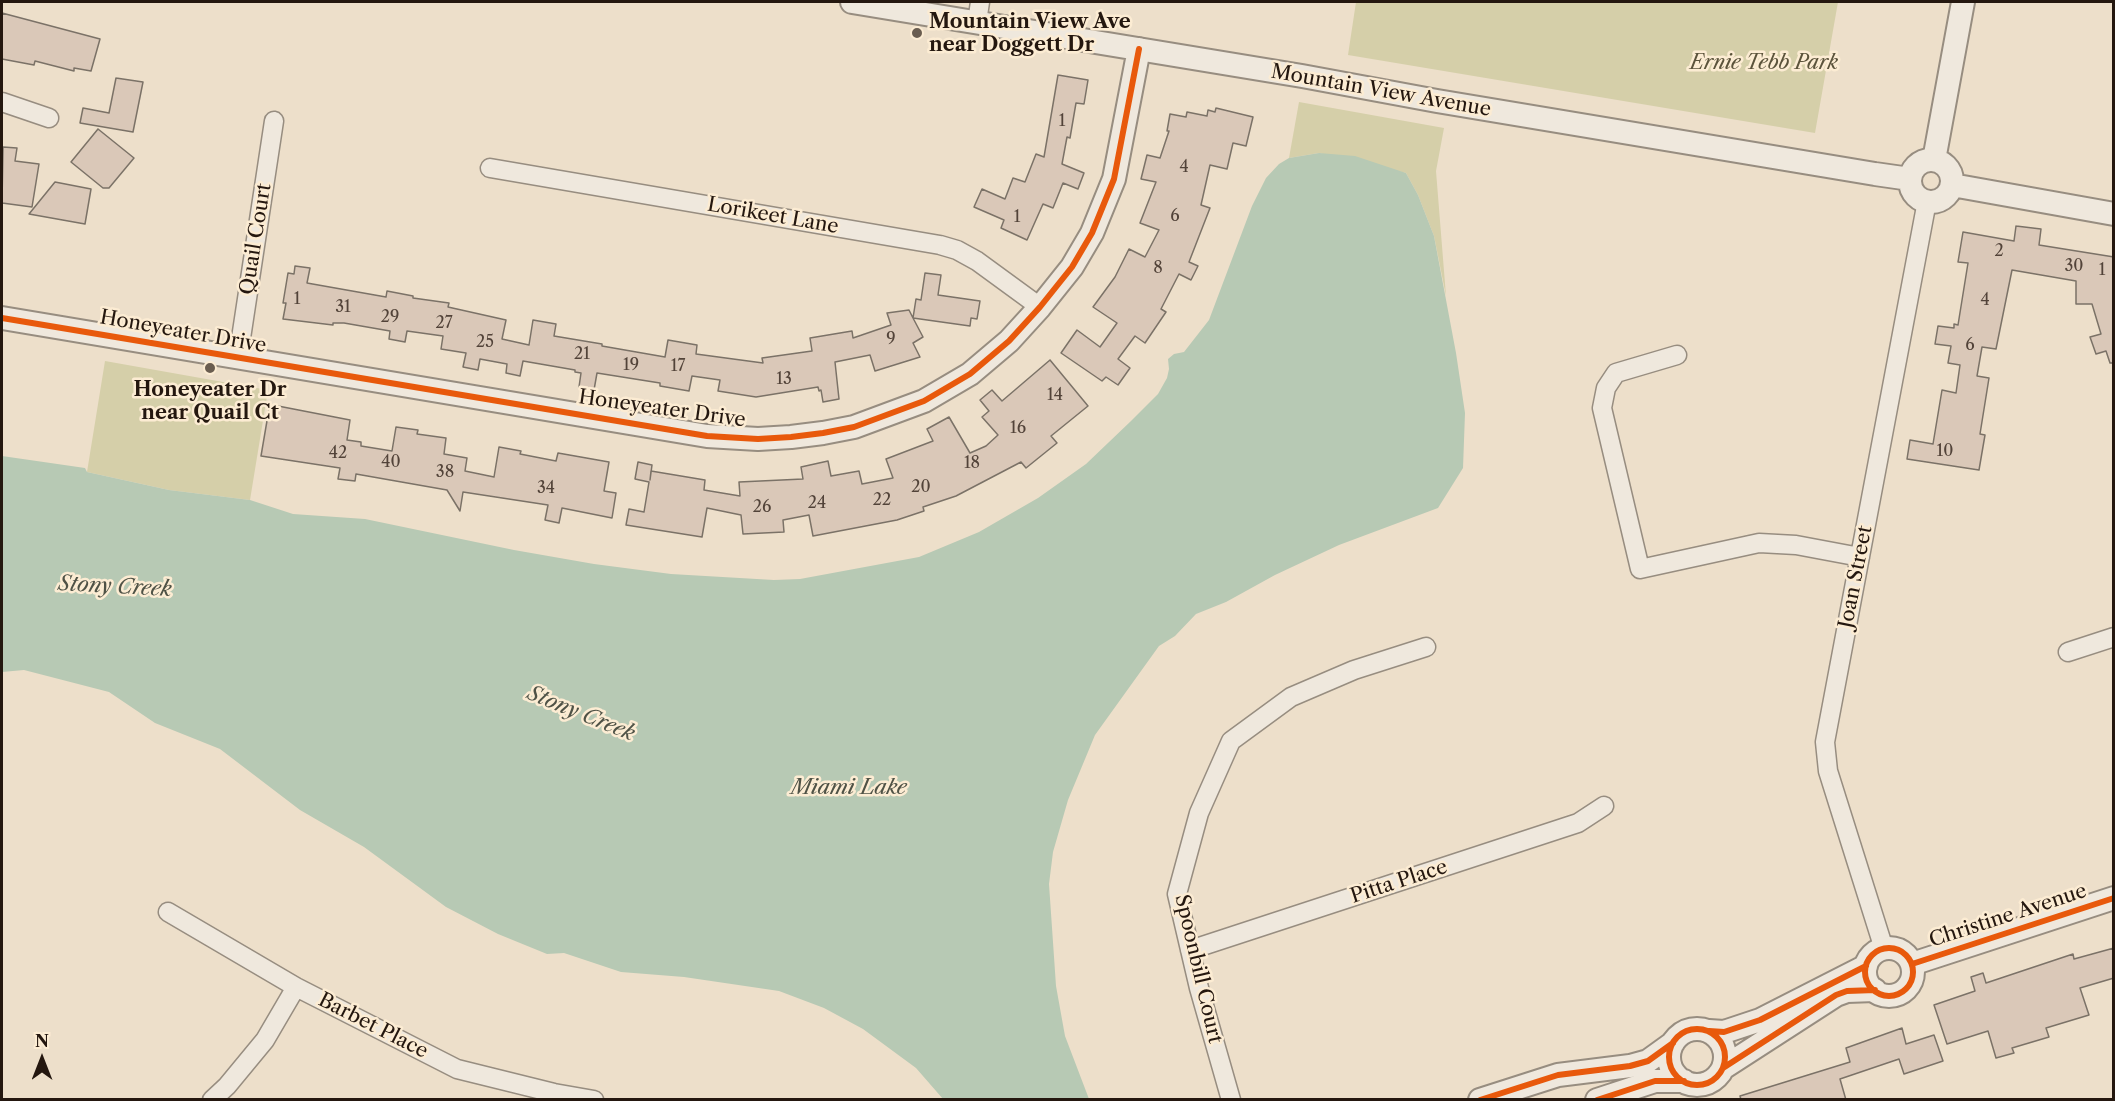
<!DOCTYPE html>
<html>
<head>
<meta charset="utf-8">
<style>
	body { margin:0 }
	#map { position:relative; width:2115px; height:1101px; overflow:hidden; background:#eddfca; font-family:"Libre Caslon Text",serif }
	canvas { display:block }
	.frame { position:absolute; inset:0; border:3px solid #24170f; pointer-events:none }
	.north { position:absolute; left:12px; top:1029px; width:60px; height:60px; -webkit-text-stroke:4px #fcecd3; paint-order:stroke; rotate:0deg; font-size:16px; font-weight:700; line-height:24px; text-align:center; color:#24170f }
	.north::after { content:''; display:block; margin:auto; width:21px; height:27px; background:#24170f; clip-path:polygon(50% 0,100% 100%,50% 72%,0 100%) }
</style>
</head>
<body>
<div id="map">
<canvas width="2115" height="1101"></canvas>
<div class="frame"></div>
<div class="north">N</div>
</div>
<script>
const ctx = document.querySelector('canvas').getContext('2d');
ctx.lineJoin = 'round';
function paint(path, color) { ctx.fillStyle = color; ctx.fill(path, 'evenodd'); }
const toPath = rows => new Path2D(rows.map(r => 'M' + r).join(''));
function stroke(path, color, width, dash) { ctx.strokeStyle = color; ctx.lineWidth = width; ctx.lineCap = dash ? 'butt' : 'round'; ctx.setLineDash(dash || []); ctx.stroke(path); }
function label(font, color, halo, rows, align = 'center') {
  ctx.font = font + ' "Libre Caslon Text",serif'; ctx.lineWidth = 5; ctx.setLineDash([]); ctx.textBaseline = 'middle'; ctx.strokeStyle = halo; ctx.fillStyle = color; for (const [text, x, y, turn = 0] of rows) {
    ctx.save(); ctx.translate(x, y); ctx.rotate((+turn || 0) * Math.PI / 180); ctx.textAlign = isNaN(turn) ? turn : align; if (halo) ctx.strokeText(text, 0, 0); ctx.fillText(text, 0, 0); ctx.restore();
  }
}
paint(toPath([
	[1356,2,1838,2,1815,133,1348,55],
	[1299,102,1444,128,1436,171,1446,296,1434,236,1418,195,1406,173,1319,153,1289,158],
	[105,361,268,390,250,500,169,490,87,472]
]), '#d5cfa9');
paint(toPath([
	[1319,153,1355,156,1406,173,1418,195,1434,236,1456,353,1465,413,1463,468,1438,508,1339,545,1275,575,1226,602,1196,614,1175,636,1159,646,1095,735,1068,800,1053,852,1049,884,1056,986,1065,1036,1089,1099,943,1099,916,1068,863,1029,824,1008,779,991,684,977,621,972,564,953,547,954,498,934,446,907,364,847,300,810,220,749,155,723,109,692,24,670,2,672,2,456,85,468,87,472,169,490,250,500,293,514,365,519,514,550,594,564,671,574,774,580,800,579,919,557,979,532,1038,498,1086,464,1131,421,1158,394,1167,378,1169,369,1168,359,1174,354,1184,352,1209,320,1252,206,1266,178,1279,164,1289,158]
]), '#b7c9b4');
const building = toPath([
	[2,13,100,39,91,71,74,68,74,71,35,61,34,65,2,59,2,13],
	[1058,75,1088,80,1084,104,1076,103,1070,138,1067,137,1062,164,1084,173,1078,189,1063,183,1053,208,1043,204,1027,240,1001,228,1004,220,974,207,982,189,1005,199,1013,178,1025,182,1036,154,1044,157,1058,75],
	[116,78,143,82,133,132,80,123,83,108,109,113,116,78],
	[1216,108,1253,117,1246,146,1233,143,1227,169,1210,165,1201,205,1210,208,1189,262,1198,266,1191,280,1179,274,1161,309,1166,312,1145,343,1135,336,1118,359,1130,368,1118,385,1106,377,1102,381,1061,353,1077,330,1100,347,1117,323,1093,307,1115,277,1129,249,1145,257,1159,230,1140,223,1156,182,1141,179,1147,155,1160,158,1169,131,1167,131,1170,114,1186,117,1187,112,1207,116,1208,110,1215,112,1216,108],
	[98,129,134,158,109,188,103,188,71,162,98,129],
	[3,147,17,148,15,161,39,164,32,207,2,203,3,147],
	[55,182,91,189,85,224,29,214,55,182],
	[2016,226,2041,229,2039,245,2114,257,2114,363,2110,363,2106,351,2096,354,2090,337,2101,334,2092,304,2076,304,2076,281,2012,270,1996,349,1982,347,1977,376,1989,378,1980,434,1985,435,1979,470,1907,459,1910,440,1933,444,1942,390,1956,393,1960,365,1948,363,1951,346,1935,344,1938,326,1954,328,1954,324,1958,325,1968,263,1958,262,1963,232,2014,241,2016,226],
	[295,266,310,268,307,283,386,297,387,291,413,296,413,298,449,303,448,307,506,320,502,339,529,345,533,320,556,324,554,336,602,344,602,346,665,357,668,340,697,345,696,354,763,363,762,358,812,351,810,338,852,331,853,338,891,325,887,313,909,310,913,318,916,299,921,300,925,273,941,275,938,295,980,301,977,319,971,318,970,326,913,318,923,337,913,343,920,357,875,371,870,355,835,362,839,399,823,402,821,390,819,391,818,387,756,397,718,391,720,380,692,376,689,391,660,386,660,383,597,373,594,390,579,387,581,373,575,372,575,370,523,361,520,376,506,373,507,364,480,359,478,370,463,367,466,353,441,349,443,336,407,331,405,342,389,339,390,331,344,323,333,323,333,325,283,319,286,303,283,303,288,273,294,274,295,266],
	[1050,360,1088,406,1051,436,1057,443,1026,468,1021,462,956,496,923,507,924,511,897,520,813,536,809,515,783,520,784,532,743,534,741,515,707,508,702,537,626,525,629,509,644,512,649,482,635,479,638,462,652,465,650,480,651,471,705,480,704,490,740,496,739,482,803,479,801,467,828,461,831,476,859,471,862,484,893,478,886,459,933,441,927,429,949,417,970,453,986,446,998,435,982,417,989,411,980,400,992,390,1002,401,1050,360],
	[278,406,350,420,347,440,361,442,361,446,392,451,396,427,418,430,417,434,446,438,444,454,467,458,465,471,494,477,499,447,521,451,520,454,556,461,558,453,609,462,604,491,616,493,612,518,562,508,559,523,545,520,548,505,463,492,460,511,447,490,356,474,355,481,338,479,340,468,261,456,269,409,277,410,278,406],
	[2114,948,2114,978,2080,988,2089,1015,2046,1028,2049,1037,2012,1048,2014,1053,1996,1058,1988,1031,1947,1044,1934,1005,1975,991,1971,977,1983,973,1986,983,2073,954,2074,959,2114,948],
	[1902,1028,1906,1044,1934,1035,1943,1061,1904,1074,1899,1059,1840,1079,1846,1100,1741,1100,1740,1096,1850,1062,1846,1048,1902,1028]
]);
paint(building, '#dac8b8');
stroke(building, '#7b7267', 1.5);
const minor = toPath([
	[977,22,980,2],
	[2,102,49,118],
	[490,168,940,245,957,250,977,261,1040,307],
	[1677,355,1616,373,1606,388,1602,408,1640,569,1759,543,1796,545,1860,557],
	[238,358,274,121],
	[2068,652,2114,637],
	[168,912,296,987,457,1069,554,1093,594,1100],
	[1884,949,1828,771,1825,742,1927,201],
	[1190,950,1578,823,1604,806],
	[212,1100,227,1086,265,1040,296,987],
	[1231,1100,1199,988,1177,894,1199,813,1231,741,1291,697,1354,670,1426,647]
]);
const tertiary = toPath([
	[852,2,1302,76,1437,101,1875,174,1910,179],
	[1934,160,1963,2],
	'1910 181a21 21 0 1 1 42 0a21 21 0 1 1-42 0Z',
	[1952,185,2114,214],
	[2,318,707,436,758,439,791,437,823,433,854,427,924,401,970,374,1009,341,1040,307,1072,267,1092,233,1114,179,1139,49],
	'1865 972a24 24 0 1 1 48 0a24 24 0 1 1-48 0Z',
	[1912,964,2114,898],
	'1669 1057a28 28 0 1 1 56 0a28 28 0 1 1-56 0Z',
	[1709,1031,1724,1032,1760,1020,1866,966],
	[1723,1068,1836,995,1847,991,1875,990],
	[1480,1100,1558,1075,1630,1066,1648,1061,1673,1043],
	[1597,1100,1655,1081,1684,1081]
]);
stroke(minor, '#978d80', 21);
stroke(tertiary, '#978d80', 26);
stroke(minor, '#efe8dd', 18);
stroke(tertiary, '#efe8dd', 22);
stroke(toPath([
	[2,318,707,436,758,439,791,437,823,433,854,427,924,401,970,374,1009,341,1040,307,1072,267,1092,233,1114,179,1139,49],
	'1865 972a24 24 0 1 1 48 0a24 24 0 1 1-48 0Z',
	[1912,964,2114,898],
	'1669 1057a28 28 0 1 1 56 0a28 28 0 1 1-56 0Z',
	[1709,1031,1724,1032,1760,1020,1866,966],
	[1723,1068,1836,995,1847,991,1875,990],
	[1480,1100,1558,1075,1630,1066,1648,1061,1673,1043],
	[1597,1100,1655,1081,1684,1081]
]), '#e8590c', 6);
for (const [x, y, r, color] of [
	[917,33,6,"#6a5d50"],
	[210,368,6,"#6a5d50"]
]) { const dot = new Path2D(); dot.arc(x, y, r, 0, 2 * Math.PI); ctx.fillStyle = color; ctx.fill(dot); stroke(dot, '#fcecd3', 2); }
label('16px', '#524339', null, [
	["1",1062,121],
	["4",1184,167],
	["6",1175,216],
	["1",1017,217],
	["2",1999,251],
	["30",2074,266],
	["8",1158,268],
	["1",2102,270],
	["1",297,299],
	["4",1985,300],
	["31",343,307],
	["29",390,317],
	["27",444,323],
	["9",891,339],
	["25",485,342],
	["6",1970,345],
	["21",582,354],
	["19",631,365],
	["17",678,366],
	["13",784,379],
	["14",1055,395],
	["16",1018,428],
	["10",1945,451],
	["42",338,453],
	["40",391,462],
	["18",972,463],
	["38",445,472],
	["20",921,487],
	["34",546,488],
	["22",882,500],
	["24",817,503],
	["26",762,507]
]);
label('bold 20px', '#24170f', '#fcecd3', [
	["Mountain View Ave",929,22],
	["near Doggett Dr",929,45],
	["Honeyeater Dr",210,390,"center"],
	["near Quail Ct",210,413,"center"]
], 'left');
label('italic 20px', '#5b533b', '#fcecd3', [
	["Ernie Tebb Park",1764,63]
]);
label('20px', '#24170f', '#fcecd3', [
	["Mountain View Avenue",1381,91,10],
	["Lorikeet Lane",773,216,10],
	["Quail Court",256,239,-81],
	["Honeyeater Drive",183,332,10],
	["Honeyeater Drive",662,409,8],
	["Joan Street",1856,577,-79],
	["Pitta Place",1399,882,-18],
	["Christine Avenue",2008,916,-18],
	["Spoonbill Court",1198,969,77],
	["Barbet Place",373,1026,27]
]);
label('italic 21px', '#4f5246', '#fcecd3', [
	["Stony Creek",115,587,3],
	["Stony Creek",581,714,22],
	["Miami Lake",849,788]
]);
</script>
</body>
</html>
